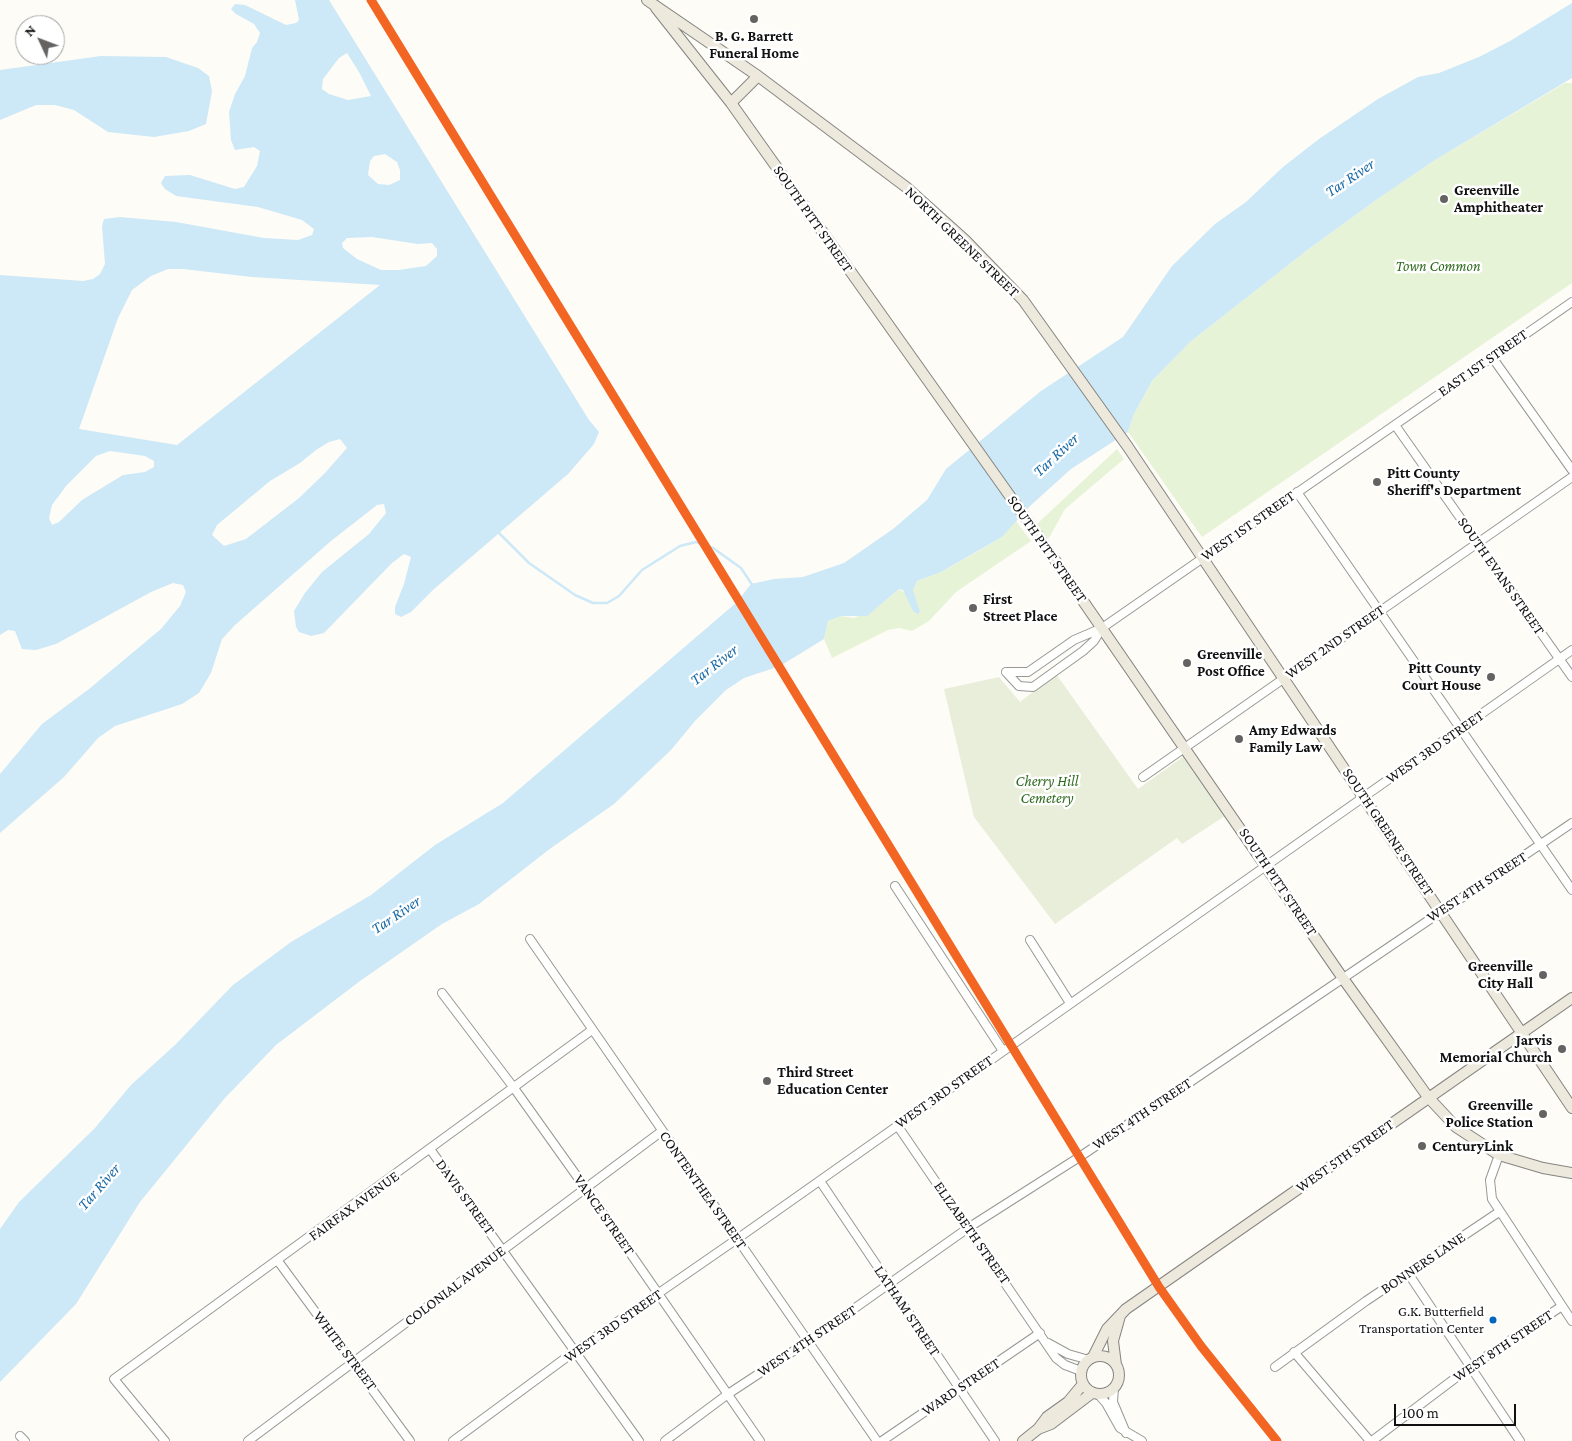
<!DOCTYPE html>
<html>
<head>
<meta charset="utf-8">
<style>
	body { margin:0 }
	#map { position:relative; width:1572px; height:1441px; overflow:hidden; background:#fdfcf7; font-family:"Crimson Pro",serif }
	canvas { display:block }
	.north { position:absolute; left:15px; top:15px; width:50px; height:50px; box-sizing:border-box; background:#fff; border:1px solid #a0a0a0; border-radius:50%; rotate:313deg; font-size:14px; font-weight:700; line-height:20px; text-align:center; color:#111 }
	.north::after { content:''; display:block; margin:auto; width:18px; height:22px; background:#646362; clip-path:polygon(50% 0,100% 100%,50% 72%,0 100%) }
	.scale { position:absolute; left:1394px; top:1404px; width:122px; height:22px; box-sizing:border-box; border:2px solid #111; border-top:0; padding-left:6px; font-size:15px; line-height:18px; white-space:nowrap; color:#111; -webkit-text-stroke:4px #fff; paint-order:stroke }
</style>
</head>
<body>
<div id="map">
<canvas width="1572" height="1441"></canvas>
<div class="north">N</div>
<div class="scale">100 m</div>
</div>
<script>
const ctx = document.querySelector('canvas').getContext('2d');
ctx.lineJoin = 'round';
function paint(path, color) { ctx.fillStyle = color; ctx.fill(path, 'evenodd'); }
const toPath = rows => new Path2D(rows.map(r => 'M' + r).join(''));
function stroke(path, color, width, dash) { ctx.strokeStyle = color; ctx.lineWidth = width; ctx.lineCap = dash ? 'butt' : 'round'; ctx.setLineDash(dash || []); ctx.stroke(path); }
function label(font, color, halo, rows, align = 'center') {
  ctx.font = font + ' "Crimson Pro",serif'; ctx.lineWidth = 5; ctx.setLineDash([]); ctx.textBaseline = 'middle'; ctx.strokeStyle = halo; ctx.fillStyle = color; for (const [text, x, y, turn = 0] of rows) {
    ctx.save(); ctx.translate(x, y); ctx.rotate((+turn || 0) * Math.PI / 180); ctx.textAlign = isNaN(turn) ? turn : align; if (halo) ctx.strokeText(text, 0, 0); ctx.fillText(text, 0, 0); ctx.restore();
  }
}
paint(toPath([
	[1565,83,1572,83,1572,283,1202,537,1128,432,1133,416,1152,381,1190,342,1310,248,1379,198,1435,160],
	[1117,449,1124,459,1065,509,1049,538,1042,534,1037,524],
	[1016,521,1031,541,956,592,929,621,912,631,899,628,888,630,832,658,824,639,828,621,841,616,854,618,879,606,899,589,906,594,913,611,913,590,917,581,941,572,975,553,1002,537]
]), '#e7f3d7');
paint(toPath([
	[1056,674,1138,789,1183,757,1225,816,1182,844,1177,838,1055,924,974,817,944,689,999,677,1020,702]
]), '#e9eedb');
paint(toPath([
	[295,0,329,0,589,420,599,432,594,444,568,474,434,589,411,612,401,617,395,614,395,607,404,584,411,557,404,554,392,563,324,633,311,636,299,632,296,627,294,611,305,593,322,572,369,534,386,513,384,504,377,505,331,541,235,625,222,639,211,673,199,693,182,704,115,726,98,738,64,777,0,833,0,774,42,724,89,689,161,629,180,606,186,592,183,585,173,583,151,592,56,644,36,650,22,649,15,631,8,630,0,635,0,275,83,281,93,279,100,274,105,264,102,226,104,219,120,217,176,222,264,238,298,240,312,235,314,229,302,220,258,207,176,196,165,189,161,183,165,176,190,175,235,189,244,187,257,166,260,151,254,147,235,150,231,140,229,112,235,94,245,76,252,48,257,42,260,33,254,24,236,14,231,9,235,4,245,5,286,25,296,23,299,20],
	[347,53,359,72,371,96,348,100,329,94,322,89,323,79,339,58],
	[385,154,397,162,400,170,400,180,389,185,378,184,368,175,370,161,374,156],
	[372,237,418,244,432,243,437,249,437,256,426,266,399,270,381,270,357,259,343,248,342,243,347,238],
	[168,269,183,269,252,277,380,285,177,445,79,429,118,318,132,290,151,276],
	[340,439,347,448,325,473,299,498,246,539,224,546,212,535,217,525,270,481,300,463,316,450,329,442],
	[110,451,145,456,154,461,154,467,145,472,123,475,82,500,59,522,52,525,49,518,52,505,66,486,96,456],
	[1572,3,1572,78,1435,160,1379,198,1310,248,1190,342,1152,381,1133,416,1128,432,1071,469,1030,506,1002,537,941,572,917,581,913,590,920,612,918,614,913,611,903,590,899,589,867,616,841,616,828,621,824,639,780,666,744,678,726,690,695,721,671,750,614,804,551,848,479,904,442,924,360,981,276,1045,224,1099,140,1202,76,1304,0,1382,0,1229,19,1202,95,1128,131,1085,176,1044,233,985,291,942,371,895,435,845,503,803,737,602,751,584,774,579,803,577,844,563,893,529,927,500,946,469,1041,391,1123,337,1172,266,1215,224,1246,202,1283,167,1319,139,1378,99,1418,77,1439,73,1479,57,1510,41],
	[101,56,166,57,198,68,209,76,212,91,206,124,189,131,154,137,108,132,74,110,55,105,36,105,0,120,0,70]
]), '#cde8f7');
stroke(toPath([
	[499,533,529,563,575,595,593,603,607,603,619,596,642,570,680,546,696,542,713,548,741,568,753,586]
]), '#cde8f7', 2.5);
const minor = toPath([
	[1492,357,1572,470],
	[1395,425,1572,677],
	[1297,492,1572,890],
	[1006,672,1028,672,1074,640,1102,628,1572,302],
	[1006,672,1019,686,1033,687,1083,651,1094,641,1102,628],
	[1143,777,1572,477],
	[895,886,1003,1051],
	[530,939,877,1441],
	[1030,940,1070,1003],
	[442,993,514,1088,586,1189,760,1441],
	[897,1125,1056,1358,1065,1365,1081,1371],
	[430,1149,639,1441],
	[1499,1155,1490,1180,1492,1199,1572,1321],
	[820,1181,995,1441],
	[278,1261,410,1441],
	[1408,1273,1520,1441],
	[1048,1343,1068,1354,1089,1360],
	[1294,1352,1370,1441],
	[1275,1367,1366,1301,1499,1212],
	[1114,1388,1113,1402,1126,1433],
	[1098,1394,1106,1403,1120,1428,1142,1441],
	[20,1436,25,1441],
	[165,1441,114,1379,592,1030],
	[248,1441,662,1131],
	[453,1441,575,1351,737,1239,1572,650],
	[665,1441,728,1394,807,1342,968,1228,1081,1156,1572,823],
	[882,1441,1040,1333],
	[1372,1441,1470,1367,1562,1306]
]);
const major = toPath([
	[647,0,758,76,906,187,965,240,1023,300,1128,447,1572,1108],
	[656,8,731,103,1039,537,1342,977,1428,1097,1456,1127,1499,1155,1543,1168,1572,1173],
	[731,103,758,76],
	'1081 1375a19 19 0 1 1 38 0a19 19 0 1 1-38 0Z',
	[1093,1357,1107,1329,1126,1309,1572,998],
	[1116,1365,1113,1341,1120,1316],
	[1038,1429,1047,1417,1068,1402,1083,1384],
	[1023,1441,1038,1429,1051,1424,1092,1393]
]);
stroke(minor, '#979795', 10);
stroke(major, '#858482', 12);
stroke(minor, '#fffffe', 8);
stroke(major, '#ede9dc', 10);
stroke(toPath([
	[371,0,1159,1287,1201,1346,1277,1441]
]), '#f26522', 9);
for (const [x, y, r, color] of [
	[754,19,5,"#646362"],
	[1444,199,5,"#646362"],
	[1377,482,5,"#646362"],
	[973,608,5,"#646362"],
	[1187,663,5,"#646362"],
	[1491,677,5,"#646362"],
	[1239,739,5,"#646362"],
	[1543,975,5,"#646362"],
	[1562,1049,5,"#646362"],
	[767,1081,5,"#646362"],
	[1543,1114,5,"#646362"],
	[1422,1146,5,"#646362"],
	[1493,1320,4.5,"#0065bd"]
]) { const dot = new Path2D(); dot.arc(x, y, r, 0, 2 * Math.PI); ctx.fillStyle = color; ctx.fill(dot); stroke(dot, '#fff', 2); }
label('14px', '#111', '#fff', [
	["G.K. Butterfield",1484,1312],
	["Transportation Center",1484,1329]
], 'right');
label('bold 15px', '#111', '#fff', [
	["B. G. Barrett",754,36,"center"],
	["Funeral Home",754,53,"center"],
	["Greenville",1454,190],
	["Amphitheater",1454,207],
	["Pitt County",1387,473],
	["Sheriff's Department",1387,490],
	["First",983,599],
	["Street Place",983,616],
	["Greenville",1197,654],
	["Post Office",1197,671],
	["Pitt County",1481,668,"right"],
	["Court House",1481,685,"right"],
	["Amy Edwards",1249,730],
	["Family Law",1249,747],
	["Greenville",1533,966,"right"],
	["City Hall",1533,983,"right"],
	["Jarvis",1552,1040,"right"],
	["Memorial Church",1552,1057,"right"],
	["Third Street",777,1072],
	["Education Center",777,1089],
	["Greenville",1533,1105,"right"],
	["Police Station",1533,1122,"right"],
	["CenturyLink",1432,1146]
], 'left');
label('15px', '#111', '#fff', [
	["SOUTH PITT STREET",813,219,55],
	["NORTH GREENE STREET",962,242,44],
	["EAST 1ST STREET",1483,363,-35],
	["WEST 1ST STREET",1248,526,-35],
	["SOUTH PITT STREET",1047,549,55],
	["SOUTH EVANS STREET",1501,576,55],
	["WEST 2ND STREET",1335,642,-35],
	["WEST 3RD STREET",1435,747,-35],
	["SOUTH GREENE STREET",1388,832,56],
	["SOUTH PITT STREET",1278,882,56],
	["WEST 4TH STREET",1477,887,-33],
	["WEST 3RD STREET",944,1092,-35],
	["WEST 4TH STREET",1142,1114,-34],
	["WEST 5TH STREET",1345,1156,-35],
	["CONTENTHEA STREET",703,1190,55],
	["DAVIS STREET",465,1197,54],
	["FAIRFAX AVENUE",354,1206,-36],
	["VANCE STREET",604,1215,55],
	["ELIZABETH STREET",972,1233,55],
	["BONNERS LANE",1423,1263,-34],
	["COLONIAL AVENUE",455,1286,-37],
	["LATHAM STREET",907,1311,56],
	["WEST 3RD STREET",613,1326,-35],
	["WEST 4TH STREET",807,1341,-34],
	["WEST 8TH STREET",1503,1346,-34],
	["WHITE STREET",345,1351,53],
	["WARD STREET",961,1387,-34]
]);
label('italic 15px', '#2f6b1f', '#fff', [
	["Town Common",1438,266],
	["Cherry Hill",1047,781],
	["Cemetery",1047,798]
]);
label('italic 16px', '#1768a6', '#fff', [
	["Tar River",1350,178,-34],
	["Tar River",1056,455,-43],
	["Tar River",714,665,-38],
	["Tar River",396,915,-34],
	["Tar River",99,1187,-49]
]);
</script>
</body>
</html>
